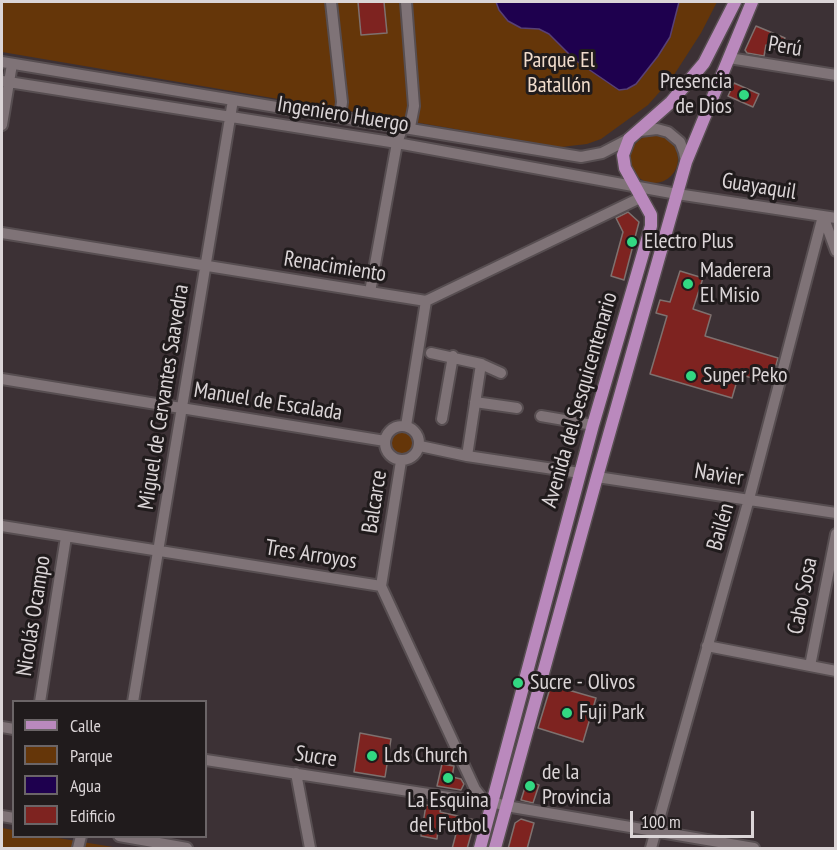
<!DOCTYPE html>
<html>
<head>
<meta charset="utf-8">
<style>
	body { margin:0 }
	#map { position:relative; width:837px; height:850px; overflow:hidden; background:#3c3135; font-family:"PT Sans Narrow",sans-serif }
	canvas { display:block }
	.frame { position:absolute; inset:0; border:3px solid #dbd5d7; pointer-events:none }
	.legend { position:absolute; left:12px; top:700px; width:195px; height:138px; box-sizing:border-box; background:#201b1c; border:2px solid #6b6567; margin:0; padding:8px 10px; list-style:none; font-size:18px; color:#dbd5d7 }
	.legend li { display:flex; align-items:center; gap:12px; height:30px }
	.legend b { width:30px; border:2px solid #6b6567 }
	.scale { position:absolute; left:630px; top:811px; width:124px; height:27px; box-sizing:border-box; border:3px solid #dbd5d7; border-top:0; padding-left:8px; font-size:18px; line-height:21px; white-space:nowrap; color:#dbd5d7; -webkit-text-stroke:4px #201b1c; paint-order:stroke }
</style>
</head>
<body>
<div id="map">
<canvas width="837" height="850"></canvas>
<div class="frame"></div>
<ul class="legend">
<li><b style="height:8px;background:#ba89bd"></b>Calle</li>
<li><b style="height:16px;background:#653609"></b>Parque</li>
<li><b style="height:16px;background:#1e004e"></b>Agua</li>
<li><b style="height:16px;background:#7e2320"></b>Edificio</li>
</ul>
<div class="scale">100 m</div>
</div>
<script>
const ctx = document.querySelector('canvas').getContext('2d');
ctx.lineJoin = 'round';
function paint(path, color) { ctx.fillStyle = color; ctx.fill(path, 'evenodd'); }
const toPath = rows => new Path2D(rows.map(r => 'M' + r).join(''));
function stroke(path, color, width, dash) { ctx.strokeStyle = color; ctx.lineWidth = width; ctx.lineCap = dash ? 'butt' : 'round'; ctx.setLineDash(dash || []); ctx.stroke(path); }
function label(font, color, halo, rows, align = 'center') {
  ctx.font = font + ' "PT Sans Narrow",sans-serif'; ctx.lineWidth = 6; ctx.setLineDash([]); ctx.textBaseline = 'middle'; ctx.strokeStyle = halo; ctx.fillStyle = color; for (const [text, x, y, turn = 0] of rows) {
    ctx.save(); ctx.translate(x, y); ctx.rotate((+turn || 0) * Math.PI / 180); ctx.textAlign = isNaN(turn) ? turn : align; if (halo) ctx.strokeText(text, 0, 0); ctx.fillText(text, 0, 0); ctx.restore();
  }
}
paint(toPath([
	[2,2,717,2,701,33,672,78,648,105,601,139,587,144,561,147,2,52],
	'630 159a24 24 0 1 1 48 0a24 24 0 1 1-48 0Z',
	'387 444a15 15 0 1 1 30 0a15 15 0 1 1-30 0Z',
	[2,828,13,830,14,836,52,837,119,848,2,848]
]), '#653609');
const water = toPath([
	[496,2,679,2,670,37,658,56,636,84,627,89,619,90,575,60,549,34,539,29,521,28,508,21,499,10,496,2]
]);
paint(water, '#1e004e');
stroke(water, '#574077', 1.5);
const building = toPath([
	[358,2,384,2,387,33,361,35,358,2],
	[756,26,785,38,780,51,766,45,764,56,747,53,745,50,756,26],
	[734,83,759,94,753,107,728,96,734,83],
	[628,212,639,222,624,280,611,276,623,232,616,218,628,212],
	[680,271,703,278,693,309,711,315,705,336,778,358,771,384,739,374,732,398,650,374,667,316,656,313,660,300,670,302,680,271],
	[551,685,596,698,583,742,538,728,551,685],
	[360,733,391,739,385,777,354,772,360,733],
	[442,764,454,766,452,777,461,779,464,784,461,790,437,786,442,764],
	[527,781,539,785,533,803,521,800,527,781],
	[426,805,441,807,440,812,475,820,467,849,452,849,458,826,439,820,437,839,421,836,426,805],
	[521,819,534,823,527,849,508,849,515,823,521,819]
]);
paint(building, '#7e2320');
stroke(building, '#7e716f', 1.5);
const minor = toPath([
	[331,2,342,102,340,117],
	[406,2,414,106,410,127],
	[729,58,836,75],
	[2,62,581,157,602,153,629,139],
	[2,81,397,143,677,194,836,218],
	[2,125,12,64],
	[640,131,657,129,668,132,680,142,684,152,686,162],
	[823,216,836,251],
	[2,233,426,301,642,197],
	[370,292,397,143,403,126],
	[431,353,481,364,467,456],
	[481,364,501,373],
	[2,379,385,441],
	[475,402,517,408],
	[541,416,593,425],
	[442,419,453,356],
	'385 443a17 17 0 1 1 34 0a17 17 0 1 1-34 0Z',
	[406,426,426,301],
	[420,446,467,456,580,473],
	[597,477,836,513],
	[2,526,381,586,475,789,483,799],
	[381,586,401,461],
	[707,646,836,671],
	[810,666,836,534],
	[40,702,66,537],
	[133,702,233,100],
	[2,727,14,729],
	[206,760,468,800,483,799,506,806,754,848],
	[296,773,310,848],
	[2,816,14,818],
	[119,836,187,848],
	[78,848,81,836],
	[651,848,749,499,823,216]
]);
const major = toPath([
	[480,848,593,425,651,226,651,215,625,168,623,155,629,139,671,102,704,63,735,2],
	[495,848,597,477,686,162,752,2]
]);
stroke(minor, '#574e51', 14);
stroke(major, '#574e51', 15);
stroke(minor, '#7f7377', 10);
stroke(major, '#ba89bd', 12);
for (const [x, y, r, color] of [
	[744,95,6,"#32d882"],
	[632,242,6,"#32d882"],
	[688,284,6,"#32d882"],
	[691,376,6,"#32d882"],
	[518,683,6,"#32d882"],
	[567,713,6,"#32d882"],
	[372,756,6,"#32d882"],
	[448,778,6,"#32d882"],
	[530,786,6,"#32d882"]
]) { const dot = new Path2D(); dot.arc(x, y, r, 0, 2 * Math.PI); ctx.fillStyle = color; ctx.fill(dot); stroke(dot, '#201b1c', 2); }
label('22px', '#dbd5d7', '#201b1c', [
	["Perú",785,47,9],
	["Ingeniero Huergo",343,115,9],
	["Guayaquil",759,187,9],
	["Renacimiento",335,267,9],
	["Miguel de Cervantes Saavedra",164,397,-81],
	["Avenida del Sesquicentenario",580,400,-74],
	["Manuel de Escalada",268,402,9],
	["Navier",719,475,9],
	["Balcarce",375,502,-81],
	["Bailén",721,527,-74],
	["Tres Arroyos",311,555,9],
	["Cabo Sosa",803,596,-79],
	["Nicolás Ocampo",34,616,-81],
	["Sucre",316,757,9]
]);
label('22px', '#f1dccc', '#201b1c', [
	["Parque El",559,61],
	["Batallón",559,86]
]);
label('22px', '#dbd5d7', '#201b1c', [
	["Presencia",732,82,"right"],
	["de Dios",732,107,"right"],
	["Electro Plus",644,242],
	["Maderera",700,271],
	["El Misio",700,296],
	["Super Peko",703,376],
	["Sucre - Olivos",530,683],
	["Fuji Park",579,713],
	["Lds Church",384,756],
	["de la",542,773],
	["Provincia",542,798],
	["La Esquina",448,801,"center"],
	["del Futbol",448,826,"center"]
], 'left');
</script>
</body>
</html>
